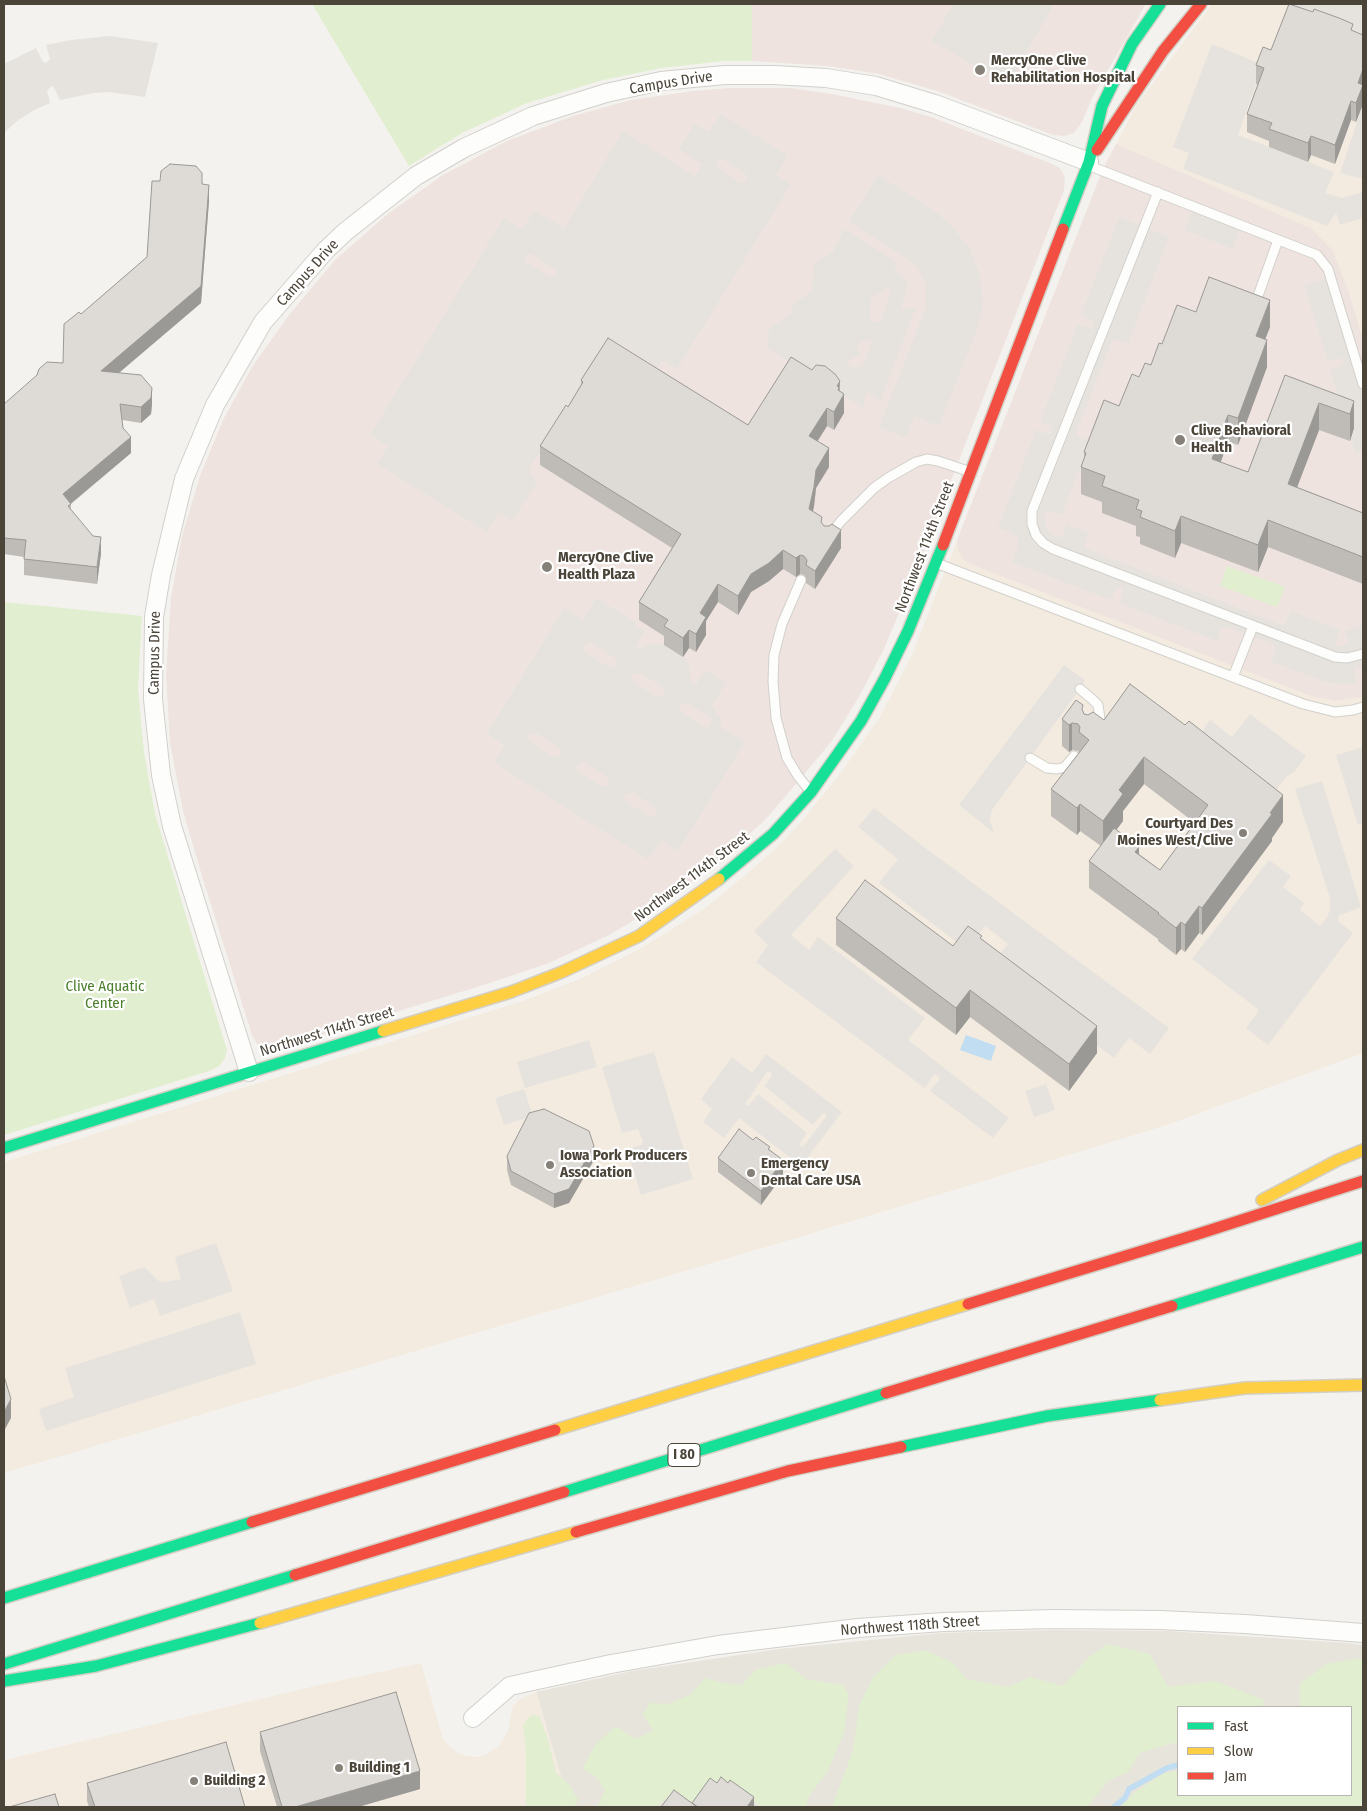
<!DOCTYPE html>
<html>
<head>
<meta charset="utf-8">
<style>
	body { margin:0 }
	#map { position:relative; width:1367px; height:1811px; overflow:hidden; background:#f4f2ee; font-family:"Fira Sans Condensed",sans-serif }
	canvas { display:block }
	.frame { position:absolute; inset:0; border:5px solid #4b4439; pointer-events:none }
	.legend { position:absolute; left:1177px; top:1706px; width:175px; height:90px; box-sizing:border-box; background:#fff; border:1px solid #b7b4b0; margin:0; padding:6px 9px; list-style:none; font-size:15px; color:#4b4439 }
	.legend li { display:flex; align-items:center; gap:10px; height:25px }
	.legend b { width:25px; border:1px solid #b7b4b0 }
</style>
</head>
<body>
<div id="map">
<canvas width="1367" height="1811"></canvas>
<div class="frame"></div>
<ul class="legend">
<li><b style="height:6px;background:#16e098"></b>Fast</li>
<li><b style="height:6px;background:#ffcf43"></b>Slow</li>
<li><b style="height:6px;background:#f24e42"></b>Jam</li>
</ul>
</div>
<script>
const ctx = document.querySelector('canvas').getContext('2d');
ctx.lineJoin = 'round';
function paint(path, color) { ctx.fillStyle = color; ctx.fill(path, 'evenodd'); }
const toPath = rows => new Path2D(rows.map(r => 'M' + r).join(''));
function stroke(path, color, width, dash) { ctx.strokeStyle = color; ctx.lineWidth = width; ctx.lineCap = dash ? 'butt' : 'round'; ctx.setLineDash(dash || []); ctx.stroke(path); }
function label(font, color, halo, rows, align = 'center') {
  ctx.font = font + ' "Fira Sans Condensed",sans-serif'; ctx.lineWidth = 4.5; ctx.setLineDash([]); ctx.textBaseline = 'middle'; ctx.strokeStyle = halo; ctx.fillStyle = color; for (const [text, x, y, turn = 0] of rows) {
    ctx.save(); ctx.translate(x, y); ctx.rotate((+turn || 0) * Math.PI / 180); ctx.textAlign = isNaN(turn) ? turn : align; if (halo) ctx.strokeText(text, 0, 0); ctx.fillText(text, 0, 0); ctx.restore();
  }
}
paint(toPath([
	[1054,1630,1168,1631,1348,1643,1363,1645,1363,1667,1317,1707,1178,1707,1178,1782,1145,1807,570,1807,536,1692,632,1671,779,1649,941,1633]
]), '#e7e4dc');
paint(toPath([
	[1212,4,1363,4,1363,1053,1167,1125,803,1236,4,1473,4,1162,523,1001,580,979,638,950,704,909,742,878,776,848,801,822,840,774,880,717,912,655,1103,169,1136,106],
	[421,1663,443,1739,451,1748,458,1753,467,1756,479,1757,487,1754,499,1746,508,1731,513,1706,520,1699,536,1692,570,1807,4,1807,4,1760,319,1685]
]), '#f3ebdf');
paint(toPath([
	[752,4,1146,4,1092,98,1082,122,1074,133,1065,136,1053,135,940,92,879,74,827,66,752,61],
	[729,88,791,88,832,94,900,108,931,117,1050,163,1060,168,1065,177,1064,190,906,597,883,651,859,697,831,742,785,797,764,821,723,858,676,895,609,935,549,963,493,982,276,1049,265,1049,257,1044,252,1035,202,876,183,811,170,743,166,675,171,598,182,536,200,476,223,420,252,367,289,315,335,260,389,213,443,175,507,141,573,116,631,100,693,91],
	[1116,144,1312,229,1333,251,1349,293,1363,340,1363,697,1335,701,1311,696,973,565,964,560,959,552,957,540,1103,169]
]), '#eee3df');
paint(toPath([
	[312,4,752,4,752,61,724,61,662,68,603,80,527,103,462,133,409,166],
	[1227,566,1285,587,1277,607,1220,586],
	[4,602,142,616,138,689,144,752,155,814,227,1050,225,1058,219,1066,209,1071,4,1135],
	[1108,1644,1150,1654,1168,1687,1215,1681,1264,1700,1262,1707,1178,1707,1178,1744,1172,1743,1140,1753,1128,1772,1107,1781,1088,1807,832,1807,853,1750,859,1706,872,1679,896,1655,925,1650,953,1663,966,1679,1008,1687,1030,1677,1063,1686,1089,1657],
	[1354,1659,1363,1660,1363,1807,1120,1807,1134,1793,1164,1773,1178,1771,1178,1795,1351,1795,1351,1707,1300,1707,1300,1683,1327,1664],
	[786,1663,806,1679,843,1685,849,1695,844,1732,828,1771,809,1796,806,1807,759,1807,758,1804,732,1785,706,1785,690,1805,670,1795,656,1807,597,1807,605,1791,597,1778,583,1768,595,1745,616,1726,635,1739,653,1731,643,1714,650,1703,668,1704,690,1695,705,1678,722,1683,742,1685,755,1670],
	[531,1715,539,1716,548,1740,556,1773,568,1783,578,1799,575,1807,527,1807,526,1805,526,1750,523,1725]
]), '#e1eecf');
paint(toPath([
	[953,4,1054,4,1008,85,932,41],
	[1294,4,1363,4,1363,40,1290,15],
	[110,36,158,43,145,97,108,92,94,93,60,100,53,86,47,90,50,103,34,110,17,121,4,133,4,64,36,48,43,62,46,63,50,59,46,45,71,40],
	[1212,44,1263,65,1238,135,1334,172,1325,193,1342,198,1363,192,1363,218,1340,225,1336,213,1327,226,1183,169,1189,153,1173,147],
	[1363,104,1363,179,1340,173],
	[721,114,788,156,776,175,791,184,677,369,665,361,663,361,658,367,616,341,611,341,607,343,529,469,531,476,538,481,512,521,498,513,487,532,377,464,388,446,370,435,504,218,522,230,534,210,564,228,623,131,695,176,702,164,679,149,694,124,709,131],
	[719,159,722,159,745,173,748,180,745,182,740,182,717,167,717,161],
	[528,254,531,254,555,269,556,274,550,277,526,262,524,259],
	[878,175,932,209,951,225,970,249,979,273,983,298,982,311,978,327,939,426,914,416,906,438,879,427,926,307,926,285,915,264,905,257,849,222],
	[1194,206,1242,225,1233,249,1184,230],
	[1119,217,1169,237,1128,344,1116,340,1112,341,1076,432,1079,437,1090,441,1062,515,1050,511,1046,512,1044,518,1047,529,1057,538,1062,536,1067,524,1089,533,1085,545,1087,549,1282,625,1285,624,1291,611,1340,630,1335,643,1338,646,1347,645,1348,639,1344,631,1363,625,1363,671,1360,667,1356,667,1354,670,1356,683,1338,684,1326,682,1271,662,1276,650,1274,645,1227,627,1222,628,1217,641,1119,603,1123,592,1122,586,1116,588,1111,600,1012,562,1018,546,1018,539,1014,534,998,528,1036,430,1048,434,1052,433,1051,426,1040,422,1078,324,1090,328,1094,325,1093,320,1081,315],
	[844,229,898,263,894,271,905,278,908,285,901,308,903,309,916,307,881,400,866,392,864,408,767,348,769,328,794,312,790,305,812,292,814,263,833,252],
	[888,288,891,292,880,322,874,323,870,318,871,298],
	[867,339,872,341,863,364,853,368,849,366,847,362,860,354,856,345],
	[1330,277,1363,384,1363,451,1356,454,1330,370,1342,366,1344,361,1339,358,1328,362,1304,285],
	[596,598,636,622,635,625,645,631,636,646,637,648,639,649,651,644,663,645,682,656,687,661,690,672,690,683,696,685,705,670,726,683,712,706,720,717,721,727,745,742,678,851,662,840,648,859,494,763,505,745,487,734,564,608,583,620],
	[588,643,592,643,615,658,617,661,616,665,613,668,609,667,586,653,584,649,584,646],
	[636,673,640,673,663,687,665,690,664,695,661,697,657,697,634,682,632,679,632,675],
	[683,703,687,703,710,717,712,720,711,724,709,727,704,727,681,712,679,709,680,705],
	[532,733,536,733,559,747,561,751,561,755,558,757,553,757,530,742,528,738,529,735],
	[584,762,607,777,609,780,608,784,605,787,601,786,578,772,576,768,577,765],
	[632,792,655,807,657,810,656,814,653,817,649,816,626,802,624,798,624,795],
	[1064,665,1085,680,1080,689,992,810,990,820,994,833,959,805],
	[1250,714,1306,756,1295,771,1286,777,1270,798,1194,742,1210,720,1232,737],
	[1363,747,1363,823,1358,825,1336,755],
	[1322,781,1361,907,1338,916,1338,921,1353,933,1268,1045,1246,1028,1259,1010,1192,959,1269,860,1291,876,1283,887,1304,903,1300,910,1320,926,1327,917,1330,910,1330,898,1295,789],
	[874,808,928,850,1169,1028,1150,1054,1129,1038,1114,1058,990,966,1008,944,985,926,966,949,879,883,898,859,858,827],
	[835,849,854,866,791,935,809,950,818,937,925,1018,908,1040,1009,1118,993,1138,930,1091,939,1080,939,1077,936,1075,933,1076,925,1088,756,962,768,945,754,931],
	[589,1040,597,1067,525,1088,517,1062],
	[654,1052,693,1179,641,1195,627,1149,641,1145,643,1141,638,1129,622,1133,602,1067],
	[766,1054,842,1112,801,1166,739,1118,724,1138,703,1122,712,1109,701,1099,732,1057,752,1073],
	[767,1072,771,1072,772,1076,764,1086,813,1125,822,1114,826,1113,826,1117,803,1147,799,1145,807,1133,758,1094,748,1106,745,1104],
	[1046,1084,1055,1110,1034,1117,1025,1091],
	[524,1089,533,1116,504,1125,495,1098],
	[216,1243,233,1291,160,1316,154,1299,130,1308,119,1276,144,1267,159,1281,165,1282,181,1279,175,1257],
	[240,1312,256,1364,46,1431,39,1409,74,1397,65,1368]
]), '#e6e3df');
paint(toPath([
	[966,1035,996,1046,991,1061,960,1050]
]), '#c0ddf1');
stroke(toPath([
	[1114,1807,1125,1798,1129,1789,1167,1768,1178,1765]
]), '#c0ddf1', 5.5);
const lane = toPath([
	[1090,166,1317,255,1328,269,1363,384],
	[1158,192,1032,511,1032,524,1036,535,1043,543,1053,549,1335,657,1347,658,1363,654],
	[1254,307,1278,240],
	[829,536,841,521,874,488,888,478,916,462,927,459,938,461,968,471],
	[936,563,1303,704,1335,712,1353,710,1363,707],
	[801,580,782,624,774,655,773,681,776,718,787,758,798,776,810,791],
	[1233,677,1253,626],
	[1080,689,1092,699,1098,705,1100,719,1095,726],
	[1030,758,1047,768,1057,769,1065,767,1074,756]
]);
const street = toPath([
	[249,1072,172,826,161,775,153,699,154,617,161,575,184,479,215,405,263,322,326,250,345,232,416,176,464,148,533,116,606,93,661,81,725,75,774,75,826,78,876,86,935,104,1089,162],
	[473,1718,510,1686,611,1664,718,1645,858,1628,943,1622,1052,1619,1160,1620,1245,1624,1363,1633]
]);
const fast = toPath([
	[1063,229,1089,162,1102,106,1132,44,1160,4],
	[719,879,773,834,811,792,861,721,885,678,908,631,943,545],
	[4,1148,383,1031],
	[1172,1306,1363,1247],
	[901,1447,1047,1416,1160,1400],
	[564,1492,886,1393],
	[4,1598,252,1522],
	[4,1664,295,1575],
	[4,1681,96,1666,260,1623]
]);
const slow = toPath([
	[383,1031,511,992,562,972,639,936,719,879],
	[1262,1200,1338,1160,1363,1150],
	[1160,1400,1245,1388,1363,1385],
	[555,1430,968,1304],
	[260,1623,576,1532]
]);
const jam = toPath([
	[1097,150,1163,51,1201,4],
	[943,545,1063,229],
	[968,1304,1198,1234,1363,1181],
	[886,1393,1172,1306],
	[252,1522,555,1430],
	[576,1532,788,1471,901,1447],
	[295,1575,564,1492]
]);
stroke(lane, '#d2d0cb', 11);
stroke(street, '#d2d0cb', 20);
stroke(fast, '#d3cfc5', 14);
stroke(slow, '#d3cfc5', 14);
stroke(jam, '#d3cfc5', 14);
stroke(lane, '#fdfdfc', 9);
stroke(street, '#fdfdfc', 18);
stroke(fast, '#16e098', 11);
stroke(slow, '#ffcf43', 11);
stroke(jam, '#f24e42', 11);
paint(toPath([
	[1353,31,1363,104,1356,122,1351,120,1335,164,1311,155,1308,162,1269,147,1269,141,1247,132,1247,114,1258,85,1256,84,1256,65,1271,50],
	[202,184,209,201,201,303,119,373,152,404,151,414,141,423,122,420,123,428,131,453,71,504,71,510,101,553,97,584,24,575,24,557,4,554,4,404,63,363,81,314,147,257],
	[1196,312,1270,327,1265,339,1267,367,1238,445,1228,442,1220,462,1248,472,1285,375,1354,401,1354,428,1350,441,1319,430,1297,487,1363,513,1363,584,1268,547,1258,572,1181,543,1175,558,1140,544,1140,537,1136,536,1136,526,1102,513,1102,502,1081,494,1081,467,1084,459,1084,452,1119,406,1139,377,1151,365],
	[581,380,748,425,840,391,844,413,834,430,827,426,817,441,829,467,816,488,814,506,813,512,841,548,815,589,806,583,806,578,804,575,800,574,796,577,783,569,769,581,751,592,738,615,718,602,706,621,706,635,696,652,689,648,683,657,664,645,664,636,639,620,639,602,672,548,540,465,540,446,568,407,581,385],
	[1083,712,1084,714,1104,720,1283,822,1272,838,1272,841,1202,935,1199,933,1185,952,1181,949,1176,955,1158,941,1158,939,1089,888,1089,861,1101,846,1080,831,1077,835,1051,816,1051,789,1079,753,1078,751,1072,750,1069,752,1062,746,1062,719],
	[1144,784,1195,823,1160,870,1139,854,1116,830,1123,821,1123,811],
	[836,918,953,946,982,939,1097,1053,1069,1091,970,1017,956,1035,836,945],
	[753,1140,770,1150,783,1175,761,1205,718,1172,718,1158],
	[507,1156,594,1160,569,1203,554,1208,511,1185,507,1170],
	[260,1732,420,1789,358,1807,277,1807,260,1751],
	[87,1783,245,1807,89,1807,87,1801]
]), '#bfbcb8');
paint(toPath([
	[1363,69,1363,104,1356,122,1356,103,1358,83],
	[1351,101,1351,120,1335,164,1335,145],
	[1311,136,1311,155,1308,162,1308,143],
	[209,185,209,201,201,303,101,388,101,371],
	[1270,300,1270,327,1256,363,1256,336],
	[1267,340,1267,367,1238,445,1238,418],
	[840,381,839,402,844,394,844,413,834,430,834,412,837,386],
	[152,388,152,404,151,414,141,423,141,407],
	[1354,401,1354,428,1350,441,1350,414],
	[1319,403,1319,430,1288,511,1288,484],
	[827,408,827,426,809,455,809,436],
	[1228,415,1228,442,1212,486,1212,459],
	[131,437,131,453,63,510,63,494],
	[829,448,829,467,816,488,814,506,809,528,809,509,816,470],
	[1181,516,1181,543,1175,558,1175,531],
	[1268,520,1268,547,1258,572,1258,545],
	[841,530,841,548,815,589,815,571],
	[101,537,101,553,97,584,97,567],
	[783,550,783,569,769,581,751,592,738,615,738,596,751,574],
	[800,555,800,574,796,577,796,558],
	[718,584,718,602,706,621,706,635,696,652,696,634,700,613],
	[689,630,689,648,683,657,683,638],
	[1072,723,1072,750,1069,752,1069,725],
	[1144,757,1144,784,1123,811,1123,821,1103,848,1103,821,1119,790],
	[1283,795,1283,822,1272,838,1272,841,1202,935,1202,908],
	[1080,804,1080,831,1077,835,1077,808],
	[1139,847,1139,874,1135,852],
	[1199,906,1199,933,1185,952,1185,925],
	[1181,922,1181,949,1176,955,1176,928],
	[970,990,970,1017,956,1035,956,1008],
	[1097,1026,1097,1053,1069,1091,1069,1064],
	[594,1146,594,1160,569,1203,554,1208,554,1194],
	[783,1160,783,1175,761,1205,761,1191],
	[11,1399,11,1418,4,1431,4,1412],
	[420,1771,420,1789,358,1807,295,1807],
	[754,1797,754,1806,753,1807,747,1807]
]), '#9b9996');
const building = toPath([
	[1289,4,1313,12,1314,9,1339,18,1353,24,1351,30,1363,35,1363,69,1358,83,1363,85,1356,103,1351,101,1335,145,1311,136,1308,143,1269,129,1272,123,1247,114,1264,68,1256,65,1263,47,1271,50,1289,4],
	[170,164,196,166,202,173,202,184,209,185,201,286,101,371,141,375,152,388,151,398,141,407,120,404,123,428,131,437,63,494,71,504,68,506,93,536,101,537,97,567,24,559,26,540,4,538,4,404,37,375,39,369,47,362,63,363,64,324,79,312,81,314,147,257,152,181,160,181,161,171,170,164],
	[1209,277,1270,300,1256,336,1267,340,1238,418,1228,415,1212,459,1248,472,1285,375,1354,401,1350,414,1319,403,1288,484,1363,513,1363,557,1268,520,1258,545,1181,516,1175,531,1140,517,1142,511,1136,509,1139,500,1102,486,1105,476,1081,467,1086,453,1084,452,1104,400,1119,406,1132,374,1139,377,1145,363,1151,365,1159,343,1162,344,1177,305,1196,312,1209,277],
	[608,338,748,425,791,357,812,370,816,365,825,366,835,374,840,381,837,386,839,387,838,390,844,394,834,412,827,408,809,436,829,448,816,470,814,487,809,509,822,517,821,522,824,526,829,526,832,524,841,530,815,571,806,565,807,560,804,556,800,555,796,558,783,550,769,563,751,574,738,596,718,584,700,613,706,617,696,634,689,630,683,638,664,626,668,620,639,602,681,534,540,446,566,405,568,407,583,382,581,380,608,338],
	[1130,684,1185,725,1189,721,1283,795,1270,813,1272,814,1202,908,1199,906,1185,925,1181,922,1176,928,1158,914,1159,913,1089,861,1114,828,1139,847,1135,852,1160,870,1208,805,1144,757,1119,790,1123,794,1103,821,1080,804,1077,808,1051,789,1089,740,1079,732,1080,727,1078,724,1072,723,1069,725,1062,719,1076,700,1083,705,1082,709,1084,714,1088,715,1093,712,1104,720,1130,684],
	[865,880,953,946,968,926,982,936,980,938,1097,1026,1069,1064,970,990,956,1008,836,918,865,880],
	[544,1109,589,1131,594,1146,569,1189,554,1194,511,1171,507,1156,529,1113,544,1109],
	[739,1129,753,1140,756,1137,770,1147,768,1149,783,1160,761,1191,718,1158,739,1129],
	[4,1376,11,1399,4,1412,4,1376],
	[396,1692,420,1771,295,1807,282,1807,260,1732,396,1692],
	[226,1742,245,1807,95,1807,87,1783,226,1742],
	[721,1777,728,1783,730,1780,754,1797,747,1807,698,1807,692,1803,710,1778,717,1783,721,1777],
	[674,1790,697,1807,661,1807,674,1790],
	[55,1794,59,1807,9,1807,55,1794]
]);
paint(building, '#dedbd6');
stroke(building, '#9b9996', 1);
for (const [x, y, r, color] of [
	[980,70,6,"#868178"],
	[1180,440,6,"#868178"],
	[547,567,6,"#868178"],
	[1243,833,5,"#868178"],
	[550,1165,5,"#868178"],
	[751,1173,5,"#868178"],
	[339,1768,5,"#868178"],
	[194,1781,5,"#868178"]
]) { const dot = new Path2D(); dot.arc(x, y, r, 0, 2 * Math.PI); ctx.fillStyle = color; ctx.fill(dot); stroke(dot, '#fff', 2); }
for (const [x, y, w] of [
	[684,1455,32]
]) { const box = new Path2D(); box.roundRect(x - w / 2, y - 11.5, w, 23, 4); ctx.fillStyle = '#fff'; ctx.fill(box); stroke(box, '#4b4439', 1); }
label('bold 14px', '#4b4439', null, [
	["I 80",684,1455]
]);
label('bold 15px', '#4b4439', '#fff', [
	["MercyOne Clive",991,61],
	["Rehabilitation Hospital",991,78],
	["Clive Behavioral",1191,431],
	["Health",1191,448],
	["MercyOne Clive",558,558],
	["Health Plaza",558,575],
	["Courtyard Des",1233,824,"right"],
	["Moines West/Clive",1233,841,"right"],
	["Iowa Pork Producers",560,1156],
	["Association",560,1173],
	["Emergency",761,1164],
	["Dental Care USA",761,1181],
	["Building 1",349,1768],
	["Building 2",204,1781]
], 'left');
label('15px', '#4b4439', '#fff', [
	["Campus Drive",671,83,-9],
	["Campus Drive",308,273,-48],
	["Northwest 114th Street",925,547,-69],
	["Campus Drive",155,653,-89],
	["Northwest 114th Street",692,877,-37],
	["Northwest 114th Street",327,1032,-17],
	["Northwest 118th Street",910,1626,-4]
]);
label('15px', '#4a7f2a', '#fff', [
	["Clive Aquatic",105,987],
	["Center",105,1004]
]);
</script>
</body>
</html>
